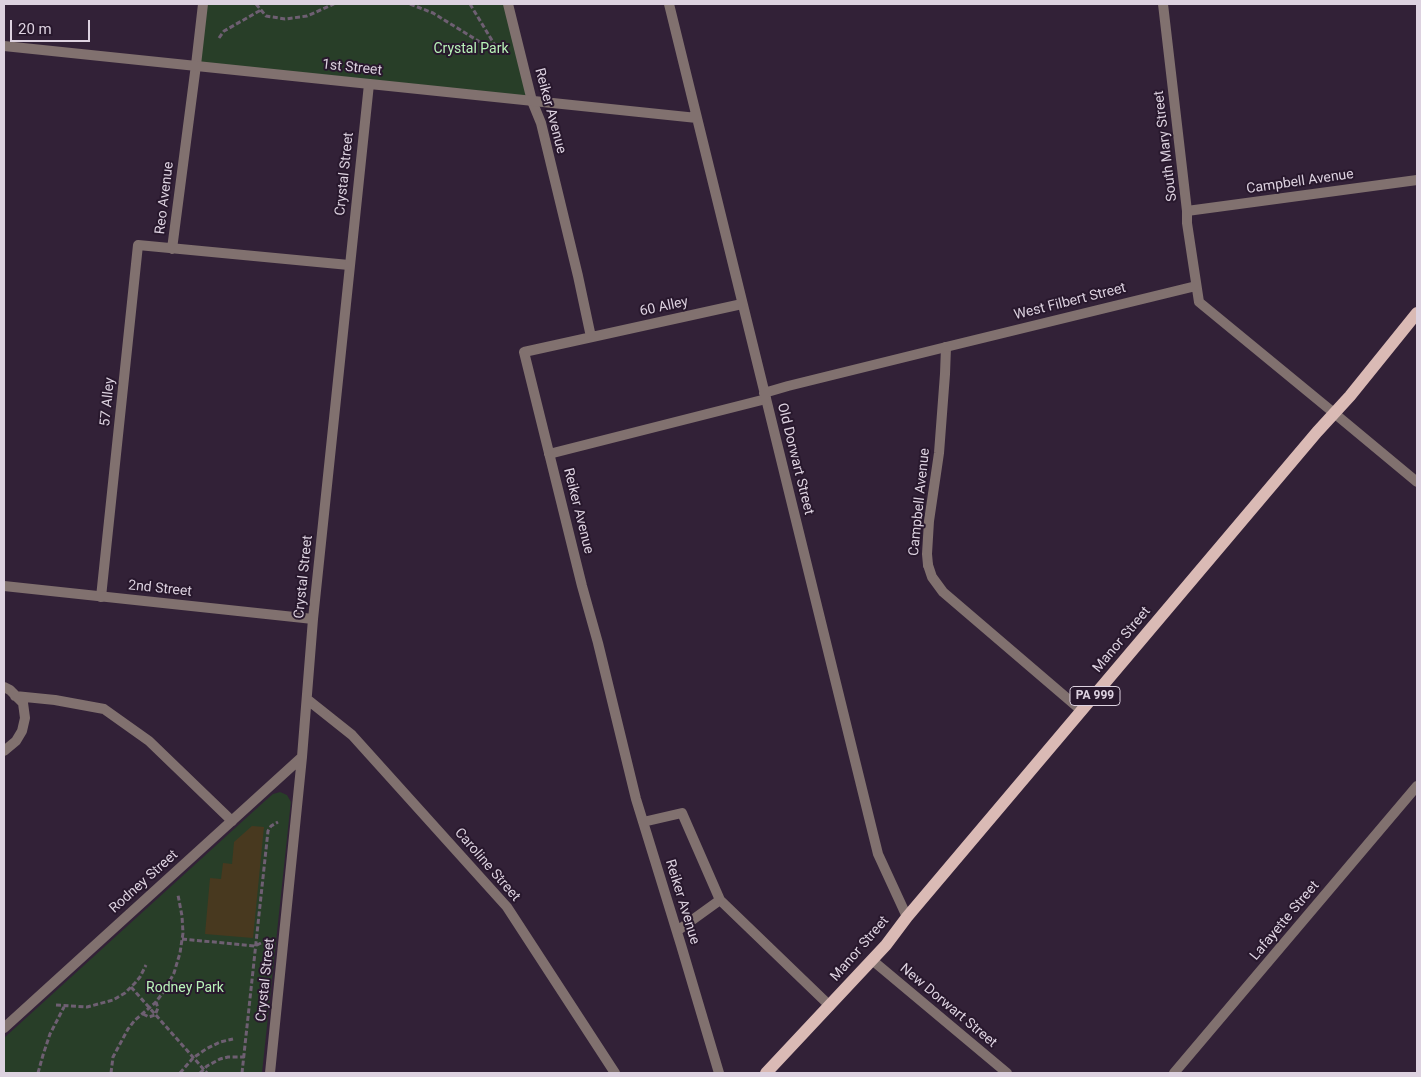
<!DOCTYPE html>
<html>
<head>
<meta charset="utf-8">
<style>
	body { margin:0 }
	#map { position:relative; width:1421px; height:1077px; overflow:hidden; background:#322137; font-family:Roboto,sans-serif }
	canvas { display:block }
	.frame { position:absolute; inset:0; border:5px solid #ddd2e0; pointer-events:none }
	.scale { position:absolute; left:10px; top:20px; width:80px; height:22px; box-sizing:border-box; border:2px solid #ddd2e0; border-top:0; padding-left:6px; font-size:15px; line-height:18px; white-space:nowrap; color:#ddd2e0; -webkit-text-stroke:4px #28182d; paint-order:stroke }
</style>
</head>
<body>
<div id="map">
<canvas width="1421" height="1077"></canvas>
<div class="frame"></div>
<div class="scale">20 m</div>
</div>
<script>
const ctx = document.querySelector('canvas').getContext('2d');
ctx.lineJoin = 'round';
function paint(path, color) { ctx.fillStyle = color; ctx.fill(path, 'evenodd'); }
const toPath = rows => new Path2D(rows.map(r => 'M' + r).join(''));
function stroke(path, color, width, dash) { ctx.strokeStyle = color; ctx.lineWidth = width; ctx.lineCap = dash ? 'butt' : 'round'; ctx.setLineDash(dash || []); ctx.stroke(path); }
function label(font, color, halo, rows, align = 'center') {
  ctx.font = font + ' Roboto,sans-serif'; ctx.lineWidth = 4; ctx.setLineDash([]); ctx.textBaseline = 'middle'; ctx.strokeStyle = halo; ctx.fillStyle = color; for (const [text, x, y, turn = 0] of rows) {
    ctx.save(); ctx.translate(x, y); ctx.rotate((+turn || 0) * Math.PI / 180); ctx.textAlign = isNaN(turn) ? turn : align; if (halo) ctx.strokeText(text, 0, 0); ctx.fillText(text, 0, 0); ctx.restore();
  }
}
paint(toPath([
	[203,4,508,4,532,101,196,65],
	[280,792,287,795,291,802,290,810,262,1073,4,1073,4,1038,266,800,273,794]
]), '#283e28');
paint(toPath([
	[252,826,264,827,253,938,205,934,210,878,221,879,223,863,232,864,234,842]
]), '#48391f');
stroke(toPath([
	[256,4,266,16,285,19,307,16,334,4],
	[410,4,433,13,501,55],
	[470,4,499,52],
	[219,38,224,31,261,10],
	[182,939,255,946,265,941],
	[131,987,207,1073],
	[56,1005,87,1007,113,1000,125,993,135,983,140,977,146,965],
	[143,1014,149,1017,155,1015,158,1008,156,1002],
	[38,1073,43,1055,50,1034,64,1007],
	[111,1073,113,1057,128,1029,135,1020,155,1003,165,990,174,973,180,953,183,933,182,916,178,895],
	[180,1073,193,1058,206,1049,220,1042,233,1039],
	[200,1073,207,1066,220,1059,228,1057,244,1057],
	[242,1073,268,831,271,826,278,822]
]), '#6e5f72', 3, [5, 2.5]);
stroke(toPath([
	[508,4,532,101,541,123,578,276,591,337],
	[1187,211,1417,180],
	[172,249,196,65,203,4],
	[549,454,766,399],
	[928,565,927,554,929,521,939,453,945,374,946,347],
	[101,597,138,245,349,265],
	[4,687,10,690,23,703,25,718,22,731,16,741,4,751],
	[15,696,55,700,104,709,149,741,232,821],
	[643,822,682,813,720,900],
	[677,931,720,900,830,1006],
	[719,1073,681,945,636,799,598,643,582,586,524,352,742,304]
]), '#81716f', 10);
stroke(toPath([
	[669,4,878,854,907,917],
	[1163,4,1187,211,1187,223,1199,302,1334,413],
	[4,46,697,118],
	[764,393,788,386,946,347,1196,286],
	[928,565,932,577,943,592,1082,711],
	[4,586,313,619],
	[308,700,352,735,507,907,615,1073],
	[4,1028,302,757],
	[270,1073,302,757,313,619,369,84],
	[1174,1073,1417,786]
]), '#81716f', 10);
stroke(toPath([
	[1334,413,1417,482],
	[872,960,1007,1073]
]), '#81716f', 10);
stroke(toPath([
	[766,1073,886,945,907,917,1317,432,1350,396,1417,313]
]), '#dabab5', 12);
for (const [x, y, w] of [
	[1095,696,50]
]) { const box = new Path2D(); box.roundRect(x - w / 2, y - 9.5, w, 19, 4); ctx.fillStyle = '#28182d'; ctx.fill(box); stroke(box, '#ddd2e0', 1); }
label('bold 12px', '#ddd2e0', null, [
	["PA 999",1095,696]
]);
label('14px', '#b8f2b8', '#28182d', [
	["Crystal Park",471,49],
	["Rodney Park",185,988]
]);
label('14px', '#ddd2e0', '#28182d', [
	["1st Street",352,68,6],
	["Reiker Avenue",550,111,75],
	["South Mary Street",1166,146,-97],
	["Crystal Street",345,174,-84],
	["Campbell Avenue",1300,182,-8],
	["Reo Avenue",165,198,-83],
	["West Filbert Street",1070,302,-14],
	["60 Alley",664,307,-12],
	["57 Alley",108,402,-84],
	["Old Dorwart Street",795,459,76],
	["Campbell Avenue",920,502,-84],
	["Reiker Avenue",578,511,76],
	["Crystal Street",304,577,-84],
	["2nd Street",160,589,6],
	["Manor Street",1122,640,-50],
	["Caroline Street",487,865,49],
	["Rodney Street",144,882,-42],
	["Reiker Avenue",682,902,73],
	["Lafayette Street",1285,921,-50],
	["Manor Street",860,949,-49],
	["Crystal Street",266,980,-84],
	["New Dorwart Street",948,1006,40]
]);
</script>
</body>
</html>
